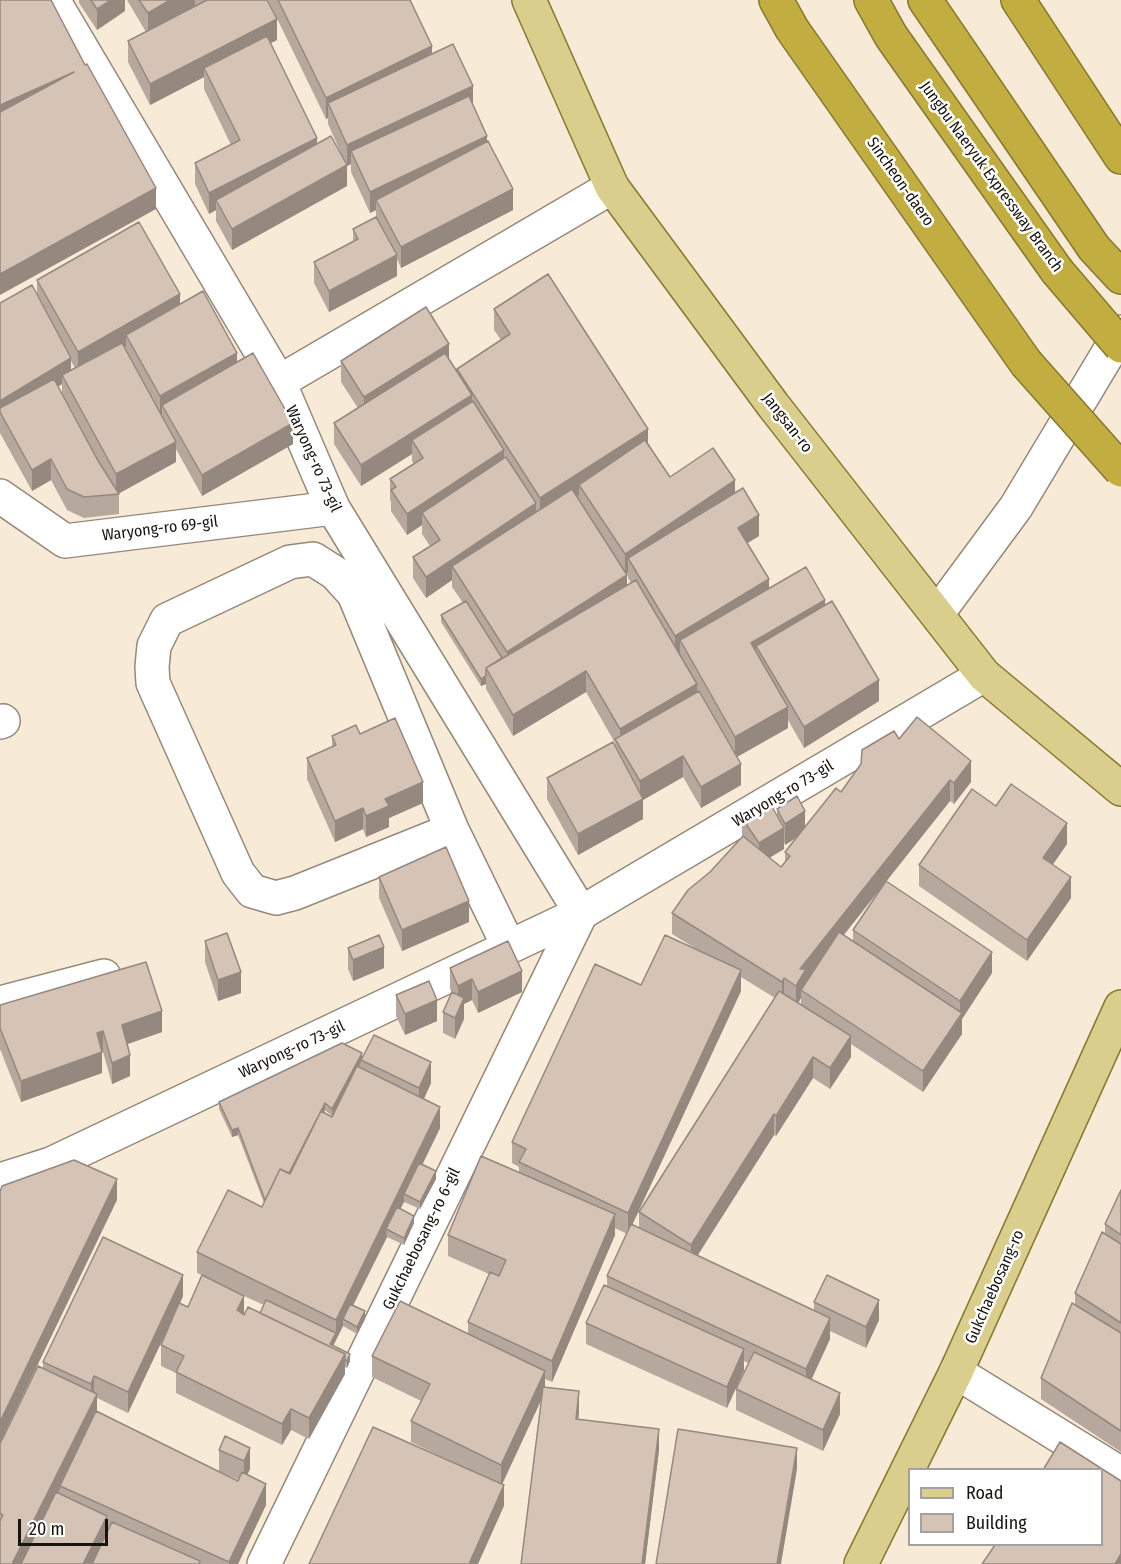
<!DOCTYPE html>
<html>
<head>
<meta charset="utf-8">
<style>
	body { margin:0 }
	#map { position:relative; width:1121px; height:1564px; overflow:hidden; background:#f7ebd8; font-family:"Fira Sans Condensed",sans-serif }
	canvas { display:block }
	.legend { position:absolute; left:908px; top:1468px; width:195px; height:78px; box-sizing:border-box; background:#fff; border:2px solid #a3a19f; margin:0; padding:8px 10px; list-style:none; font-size:18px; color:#18140e }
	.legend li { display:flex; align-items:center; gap:12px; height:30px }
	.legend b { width:30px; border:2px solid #a3a19f }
	.scale { position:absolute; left:18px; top:1519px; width:90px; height:27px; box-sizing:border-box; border:3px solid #18140e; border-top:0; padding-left:8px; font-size:18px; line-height:21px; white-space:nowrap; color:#18140e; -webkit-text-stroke:4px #fff; paint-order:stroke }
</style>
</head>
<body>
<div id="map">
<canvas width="1121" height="1564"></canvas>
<ul class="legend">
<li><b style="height:8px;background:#dace8c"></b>Road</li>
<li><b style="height:16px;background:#d5c3b6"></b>Building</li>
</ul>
<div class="scale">20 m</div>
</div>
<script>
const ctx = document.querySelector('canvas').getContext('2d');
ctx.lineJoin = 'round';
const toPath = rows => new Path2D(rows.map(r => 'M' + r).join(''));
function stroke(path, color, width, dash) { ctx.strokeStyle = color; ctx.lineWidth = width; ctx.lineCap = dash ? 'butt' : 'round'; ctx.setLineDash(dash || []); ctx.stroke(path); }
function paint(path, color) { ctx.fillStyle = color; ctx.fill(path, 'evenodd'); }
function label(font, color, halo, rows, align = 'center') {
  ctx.font = font + ' "Fira Sans Condensed",sans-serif'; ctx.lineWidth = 5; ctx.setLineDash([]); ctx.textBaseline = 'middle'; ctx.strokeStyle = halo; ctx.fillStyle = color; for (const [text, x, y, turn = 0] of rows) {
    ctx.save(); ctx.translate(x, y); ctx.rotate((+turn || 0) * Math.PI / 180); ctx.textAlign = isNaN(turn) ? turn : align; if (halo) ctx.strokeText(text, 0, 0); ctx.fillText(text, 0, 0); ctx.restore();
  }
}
const minor = toPath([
	[53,0,279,382,333,508,581,913,264,1564],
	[279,382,612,187],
	[0,496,65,541,333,508],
	[937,614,1016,507,1121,332],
	[0,722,3,721],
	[452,830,295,893,276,898,252,891,238,873,153,683,152,667,154,646,167,620,290,562,313,559,335,573,354,594,452,830,509,947],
	[0,1003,104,976],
	[0,1180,51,1164,581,913,984,675],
	[956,1372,1121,1474]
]);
const major = toPath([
	[529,0,612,187,773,405,984,675,1121,789],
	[861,1564,956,1372,1121,1007]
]);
const highway = toPath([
	[776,0,792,29,1026,363],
	[871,0,891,36,1057,271],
	[925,0,1094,248,1121,277],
	[1018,0,1121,157]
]);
stroke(minor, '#958979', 36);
stroke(major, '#86782e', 36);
stroke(highway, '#86782e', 36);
stroke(minor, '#fff', 33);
stroke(major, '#dace8c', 33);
stroke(highway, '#c2ae40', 33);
const highwayBridge = toPath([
	[1057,271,1121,346],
	[1026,363,1121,470]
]);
stroke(highwayBridge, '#86782e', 36, []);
stroke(highwayBridge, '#c2ae40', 33);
paint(toPath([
	[79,0,125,0,125,11,97,30,79,3],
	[127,0,267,0,277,40,270,43,317,144,343,158,328,124,328,118,326,119,268,0,410,0,432,54,473,105,513,210,401,268,397,259,397,276,329,312,314,283,314,262,353,242,353,229,376,217,376,210,370,213,351,172,351,164,347,166,347,186,232,250,216,221,216,210,209,214,195,184,195,163,231,145,204,89,204,77,150,105,128,62,128,41,146,32],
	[37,280,180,304,237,362,293,444,202,496,176,449,176,462,119,493,119,514,84,518,67,510,51,480,32,491,0,433,0,303,37,295],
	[71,361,75,368,71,370],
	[62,384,62,394,58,387],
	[494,309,648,443,670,477,735,493,759,536,747,543,769,588,825,605,879,701,804,748,788,720,788,728,737,757,741,785,701,808,683,777,643,800,643,819,578,855,547,799,547,778,615,747,615,743,586,692,513,736,486,689,486,684,481,686,441,622,441,615,463,603,452,587,452,580,426,598,413,578,413,557,430,546,422,534,422,525,407,535,391,511,391,502,390,500,390,479,414,464,412,461,412,454,361,486,334,444,334,423,358,408,341,382,341,361,449,359,457,371,457,369,501,340,494,330],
	[628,573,628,578,631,583,627,585,626,574],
	[360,734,423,803,389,818,389,827,366,837,363,829,335,842,307,779,307,758,332,747,332,736],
	[899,739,971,782,954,804,950,801,844,935,853,941,853,930,992,973,962,1019,962,1034,923,1092,851,1044,851,1057,830,1089,813,1078,776,1136,774,1135,697,1255,814,1311,814,1302,879,1320,866,1348,830,1331,830,1339,812,1379,840,1414,823,1451,736,1410,736,1389,748,1363,744,1361,744,1370,727,1408,586,1344,586,1323,607,1286,607,1276,627,1234,615,1228,615,1235,552,1382,545,1379,545,1387,579,1412,578,1419,659,1450,645,1564,542,1398,502,1485,504,1506,455,1463,411,1442,411,1421,421,1401,372,1377,372,1356,468,1334,468,1322,489,1274,448,1256,448,1235,519,1173,519,1167,512,1163,512,1142,641,985,698,950,672,934,672,913,742,837,742,818,777,817,777,809,805,827,841,792],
	[797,837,785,852,785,862,781,867,769,858,784,849,784,842,785,845],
	[741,977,775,998,639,1212,639,1228,632,1225,741,991],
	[801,998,801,1005,798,1003],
	[996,806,1067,844,1053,864,1071,898,1027,961,919,886,919,865],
	[379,877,469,922,402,951,379,898],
	[205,941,241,993,218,1001,205,962],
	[348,948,384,968,353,981,348,969],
	[450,968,522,992,478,1013,472,1000,464,1004,464,1019,455,1039,443,1033,443,1012,452,993,450,989],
	[396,995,437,1021,405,1035,396,1016],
	[0,1005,162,1032,127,1044,130,1076,112,1084,103,1052,102,1052,102,1073,21,1102,0,1049],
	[362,1058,431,1083,424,1099,440,1128,422,1165,436,1179,420,1209,404,1202,400,1209,414,1223,404,1245,387,1237,353,1306,365,1319,357,1334,343,1326,333,1346,350,1361,347,1368,345,1367,345,1374,309,1439,291,1430,282,1445,176,1393,176,1373,161,1366,161,1345,162,1341,128,1413,97,1398,97,1411,238,1481,239,1480,219,1471,219,1450,225,1436,250,1469,247,1475,266,1505,238,1564,0,1564,0,1444,43,1369,43,1362,183,1296,180,1304,188,1307,202,1275,197,1273,197,1252,262,1207,264,1203,238,1135,232,1137,219,1109,219,1102],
	[325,1110,332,1116,332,1117,324,1113],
	[244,1296,264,1305,260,1313,244,1313],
	[1121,1190,1121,1452,1041,1399,1041,1378,1075,1304,1075,1293,1105,1234,1105,1224]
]), '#b7a89d');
paint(toPath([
	[111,0,125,0,125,11,97,30,97,9],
	[170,0,195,0,195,6,148,34,148,13],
	[277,19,277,40,208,75,204,68,204,77,150,105,150,84],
	[432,46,432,67,328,103,328,118,326,119,326,98],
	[74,72,0,126,0,105],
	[473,86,473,107,351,151,351,164,347,166,347,186,232,250,232,229,347,165,347,145],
	[487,136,487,157,376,200,376,210,370,213,370,192],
	[317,138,317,159,216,200,216,210,209,214,209,193],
	[156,188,156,209,0,295,0,274],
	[513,189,513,210,401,268,401,247],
	[397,255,397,276,329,312,329,291],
	[180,294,180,315,126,335,126,346,78,373,78,352],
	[449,344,449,365,364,418,364,397],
	[237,353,237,373,162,405,162,416,160,417,160,396],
	[71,358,71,379,62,375,62,384,4,419,0,412,0,401],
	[472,395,472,416,412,440,412,454,361,486,361,465],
	[293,423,293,444,202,496,202,475],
	[648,429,648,450,579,485,579,495,540,519,540,498],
	[176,442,176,462,118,494,116,494,116,474],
	[504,450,504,471,422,513,422,525,407,535,407,514],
	[51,459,51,480,32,491,32,470],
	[735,480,735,501,628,558,628,573,625,575,625,554],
	[536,503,536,524,452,566,452,580,426,598,426,577],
	[759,515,759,536,738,549,738,528],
	[627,575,627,596,507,665,507,652],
	[769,579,769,600,680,640,680,654,675,657,675,636],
	[825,600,825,621,756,646,756,661,751,643],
	[586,671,586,692,513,736,513,715],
	[486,676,486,684,481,686,481,679],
	[879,680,879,701,804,748,804,727],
	[697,684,697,705,620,746,620,729],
	[788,707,788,728,735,758,735,737],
	[683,756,683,777,643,800,643,819,578,855,578,834,640,800,640,781],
	[971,761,971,782,954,804,954,783],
	[741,764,741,785,701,808,701,787],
	[950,780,950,801,806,982,806,990,801,990,801,998,796,1007,796,986,800,969],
	[423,782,423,803,389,818,389,827,366,837,366,816,385,799],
	[363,808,363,829,335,842,335,821],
	[805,811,805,832,785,845,785,824],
	[1067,823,1067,844,1043,879,1043,858],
	[784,828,784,849,759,864,759,843],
	[1071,877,1071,898,1027,961,1027,940],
	[469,901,469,922,402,951,402,930],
	[384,947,384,968,353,981,353,960],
	[992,952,992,973,962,1019,962,1034,923,1092,923,1071,960,1016,960,1001],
	[741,970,741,991,628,1234,628,1213],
	[522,971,522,992,478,1013,478,992],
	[241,972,241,993,218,1001,218,980],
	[784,978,784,999,782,1002,782,982],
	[472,979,472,1000,464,1004,464,1019,455,1039,455,1018,458,1007,458,986],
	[437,1000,437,1021,405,1035,405,1014],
	[162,1011,162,1032,122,1046,122,1025],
	[103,1031,103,1052,97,1053,97,1033],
	[851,1036,851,1057,830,1089,830,1068],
	[102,1052,102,1073,21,1102,21,1081],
	[362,1053,362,1060,361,1060,361,1062,332,1116,332,1109],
	[130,1055,130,1076,112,1084,112,1063],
	[813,1057,813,1078,776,1136,776,1116],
	[431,1062,431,1083,419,1109,419,1088],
	[325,1103,325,1110,287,1186,287,1178],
	[440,1107,440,1128,407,1196,404,1194,404,1202,389,1231,386,1229,387,1237,345,1321,343,1319,343,1326,330,1352,330,1344,336,1333,336,1320],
	[774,1114,774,1135,691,1266,691,1245],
	[238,1128,238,1135,232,1137,232,1130],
	[436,1171,436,1179,420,1209,420,1202],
	[117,1179,117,1200,0,1443,0,1422],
	[615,1214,615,1235,552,1382,552,1361],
	[414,1216,414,1223,404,1245,404,1238],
	[183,1275,183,1296,128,1413,128,1392],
	[244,1296,244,1317,237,1310],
	[879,1300,879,1320,866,1348,866,1327],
	[365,1311,365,1319,357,1334,357,1327],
	[830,1318,830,1339,806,1390,806,1369],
	[744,1349,744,1370,727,1408,727,1387],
	[345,1354,345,1374,309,1439,309,1418],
	[350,1354,350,1361,347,1368,347,1361],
	[545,1371,545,1392,501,1486,501,1465],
	[94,1376,94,1397,91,1405,91,1384],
	[579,1391,579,1412,576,1440,576,1419],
	[840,1393,840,1414,823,1451,823,1430],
	[97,1394,97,1415,60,1486,60,1489,23,1564,12,1564],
	[291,1409,291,1430,282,1445,282,1424],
	[659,1429,659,1450,645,1564,642,1564],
	[250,1448,250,1469,244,1482,244,1461],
	[797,1448,797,1469,781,1564,777,1564],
	[266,1484,266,1505,238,1564,229,1564,229,1562],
	[504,1485,504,1506,478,1564,469,1564],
	[107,1516,107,1537,93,1564,83,1564],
	[1121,1554,1121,1564,1115,1564]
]), '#95887f');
const building = toPath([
	[0,0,51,0,85,65,87,64,156,188,0,274,0,112,74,72,0,105,0,0],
	[91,0,111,0,97,9,91,0],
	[139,0,170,0,148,13,139,0],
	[207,0,267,0,277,19,150,84,128,41,207,0],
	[278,0,410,0,432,46,326,98,278,0],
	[267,36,317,138,209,193,195,163,240,140,204,68,267,36],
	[453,44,473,86,347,145,328,103,453,44],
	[469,96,487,136,370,192,351,151,469,96],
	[331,136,347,165,232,229,216,200,331,136],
	[488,141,513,189,401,247,376,200,488,141],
	[376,217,397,255,329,291,314,262,358,239,353,229,376,217],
	[139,222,180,294,78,352,37,280,139,222],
	[548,274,648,429,540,498,457,369,510,334,494,309,548,274],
	[32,285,71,358,0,401,0,303,32,285],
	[203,291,237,353,160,396,126,335,203,291],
	[426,307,449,344,364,397,341,361,426,307],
	[122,343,176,442,116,474,62,375,122,343],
	[253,353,293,423,202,475,162,405,253,353],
	[445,353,472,395,361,465,334,423,445,353],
	[54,379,97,459,119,494,84,497,67,489,51,459,32,470,0,412,0,408,54,379],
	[473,401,504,450,407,514,391,490,396,487,390,479,423,458,412,440,473,401],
	[645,440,670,477,713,448,735,480,625,554,579,485,645,440],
	[506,457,536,503,426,577,413,557,440,540,422,513,506,457],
	[743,488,759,515,738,528,769,579,675,636,628,558,743,488],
	[572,489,627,575,507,652,452,566,572,489],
	[806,567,825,600,751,643,788,707,735,737,680,640,806,567],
	[636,580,697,684,620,729,586,671,513,715,486,668,636,580],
	[466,601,502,658,486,668,486,676,481,679,441,615,466,601],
	[832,601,879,680,804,727,756,646,832,601],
	[699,691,741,764,701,787,683,756,640,781,615,739,699,691],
	[917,717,971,761,954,783,950,780,800,969,806,969,796,986,784,978,782,982,672,913,688,890,710,872,743,836,781,867,790,856,785,852,836,788,841,792,861,764,862,750,894,731,899,739,917,717],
	[395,718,423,782,385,799,389,806,366,816,363,808,335,821,307,758,336,745,332,736,356,725,360,734,395,718],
	[613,742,643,799,578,834,547,778,613,742],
	[1011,784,1067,823,1043,858,1071,877,1027,940,919,865,972,789,996,806,1011,784],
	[797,796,805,811,785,824,777,809,797,796],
	[770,803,784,828,759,843,742,818,770,803],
	[446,847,469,901,402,930,379,877,446,847],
	[886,881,992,952,960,1001,853,930,886,881],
	[839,932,962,1013,923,1071,801,990,839,932],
	[227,933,241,972,218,980,205,941,227,933],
	[379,935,384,947,353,960,348,948,379,935],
	[665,935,741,970,628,1213,519,1162,526,1149,512,1142,595,964,641,985,665,935],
	[508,941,522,971,478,992,472,979,458,986,450,968,508,941],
	[146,962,162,1011,122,1025,130,1055,112,1063,103,1031,97,1033,102,1052,21,1081,0,1028,0,1005,146,962],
	[429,981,437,1000,405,1014,396,995,429,981],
	[779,991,851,1036,830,1068,813,1057,776,1116,774,1114,691,1245,639,1212,779,991],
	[452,992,464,998,455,1018,443,1012,452,992],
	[374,1035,431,1062,419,1088,361,1060,374,1035],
	[342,1043,362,1053,332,1109,325,1103,289,1173,280,1169,265,1200,238,1128,232,1130,219,1102,342,1043],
	[357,1066,440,1107,336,1320,197,1252,228,1190,262,1207,280,1169,290,1174,321,1111,332,1117,357,1066],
	[481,1156,615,1214,552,1361,468,1322,490,1272,499,1276,506,1260,448,1235,481,1156],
	[74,1160,117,1179,0,1422,0,1192,2,1186,74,1160],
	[419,1163,436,1171,420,1202,404,1194,419,1163],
	[1121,1190,1121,1235,1105,1224,1121,1190],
	[397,1207,414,1216,404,1238,386,1229,397,1207],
	[631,1224,830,1318,806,1369,607,1276,631,1224],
	[1102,1232,1121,1244,1121,1323,1075,1293,1102,1232],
	[103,1237,183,1275,128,1392,94,1376,91,1384,43,1362,103,1237],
	[202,1275,244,1296,237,1310,244,1315,248,1307,345,1354,309,1418,291,1409,282,1424,176,1372,184,1356,161,1345,179,1303,188,1307,202,1275],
	[827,1275,879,1300,866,1327,814,1302,827,1275],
	[604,1285,744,1349,727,1387,586,1323,604,1285],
	[266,1300,336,1333,330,1344,350,1354,347,1361,345,1360,345,1354,260,1313,266,1300],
	[400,1301,545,1371,501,1465,411,1421,430,1384,372,1356,400,1301],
	[1072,1303,1121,1333,1121,1431,1041,1378,1072,1303],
	[350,1304,365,1311,357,1327,343,1319,350,1304],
	[754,1352,840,1393,823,1430,736,1389,754,1352],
	[38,1366,97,1394,12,1564,0,1564,0,1521,3,1515,0,1513,0,1444,38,1366],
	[543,1387,579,1391,576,1419,659,1429,642,1564,521,1564,543,1387],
	[96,1411,238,1481,242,1472,266,1484,229,1562,60,1486,96,1411],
	[373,1427,504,1485,469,1564,309,1564,373,1427],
	[678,1429,797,1448,777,1564,656,1564,678,1429],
	[225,1436,250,1448,244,1461,219,1450,225,1436],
	[1060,1442,1121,1481,1121,1554,1115,1564,982,1564,995,1545,1101,1545,1101,1470,1043,1470,1060,1442],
	[56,1492,107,1516,83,1564,21,1564,56,1492],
	[112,1522,200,1561,199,1564,92,1564,112,1522]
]);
paint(building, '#d5c3b6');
stroke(building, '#95887f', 1.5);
label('16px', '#18140e', '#fff', [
	["Jungbu Naeryuk Expressway Branch",991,177,54],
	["Sincheon-daero",900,182,55],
	["Jangsan-ro",787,423,52],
	["Waryong-ro 73-gil",313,459,66],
	["Waryong-ro 69-gil",160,529,-7],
	["Waryong-ro 73-gil",783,794,-31],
	["Waryong-ro 73-gil",292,1050,-25],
	["Gukchaebosang-ro 6-gil",422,1239,-64],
	["Gukchaebosang-ro",995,1287,-66]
]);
</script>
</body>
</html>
